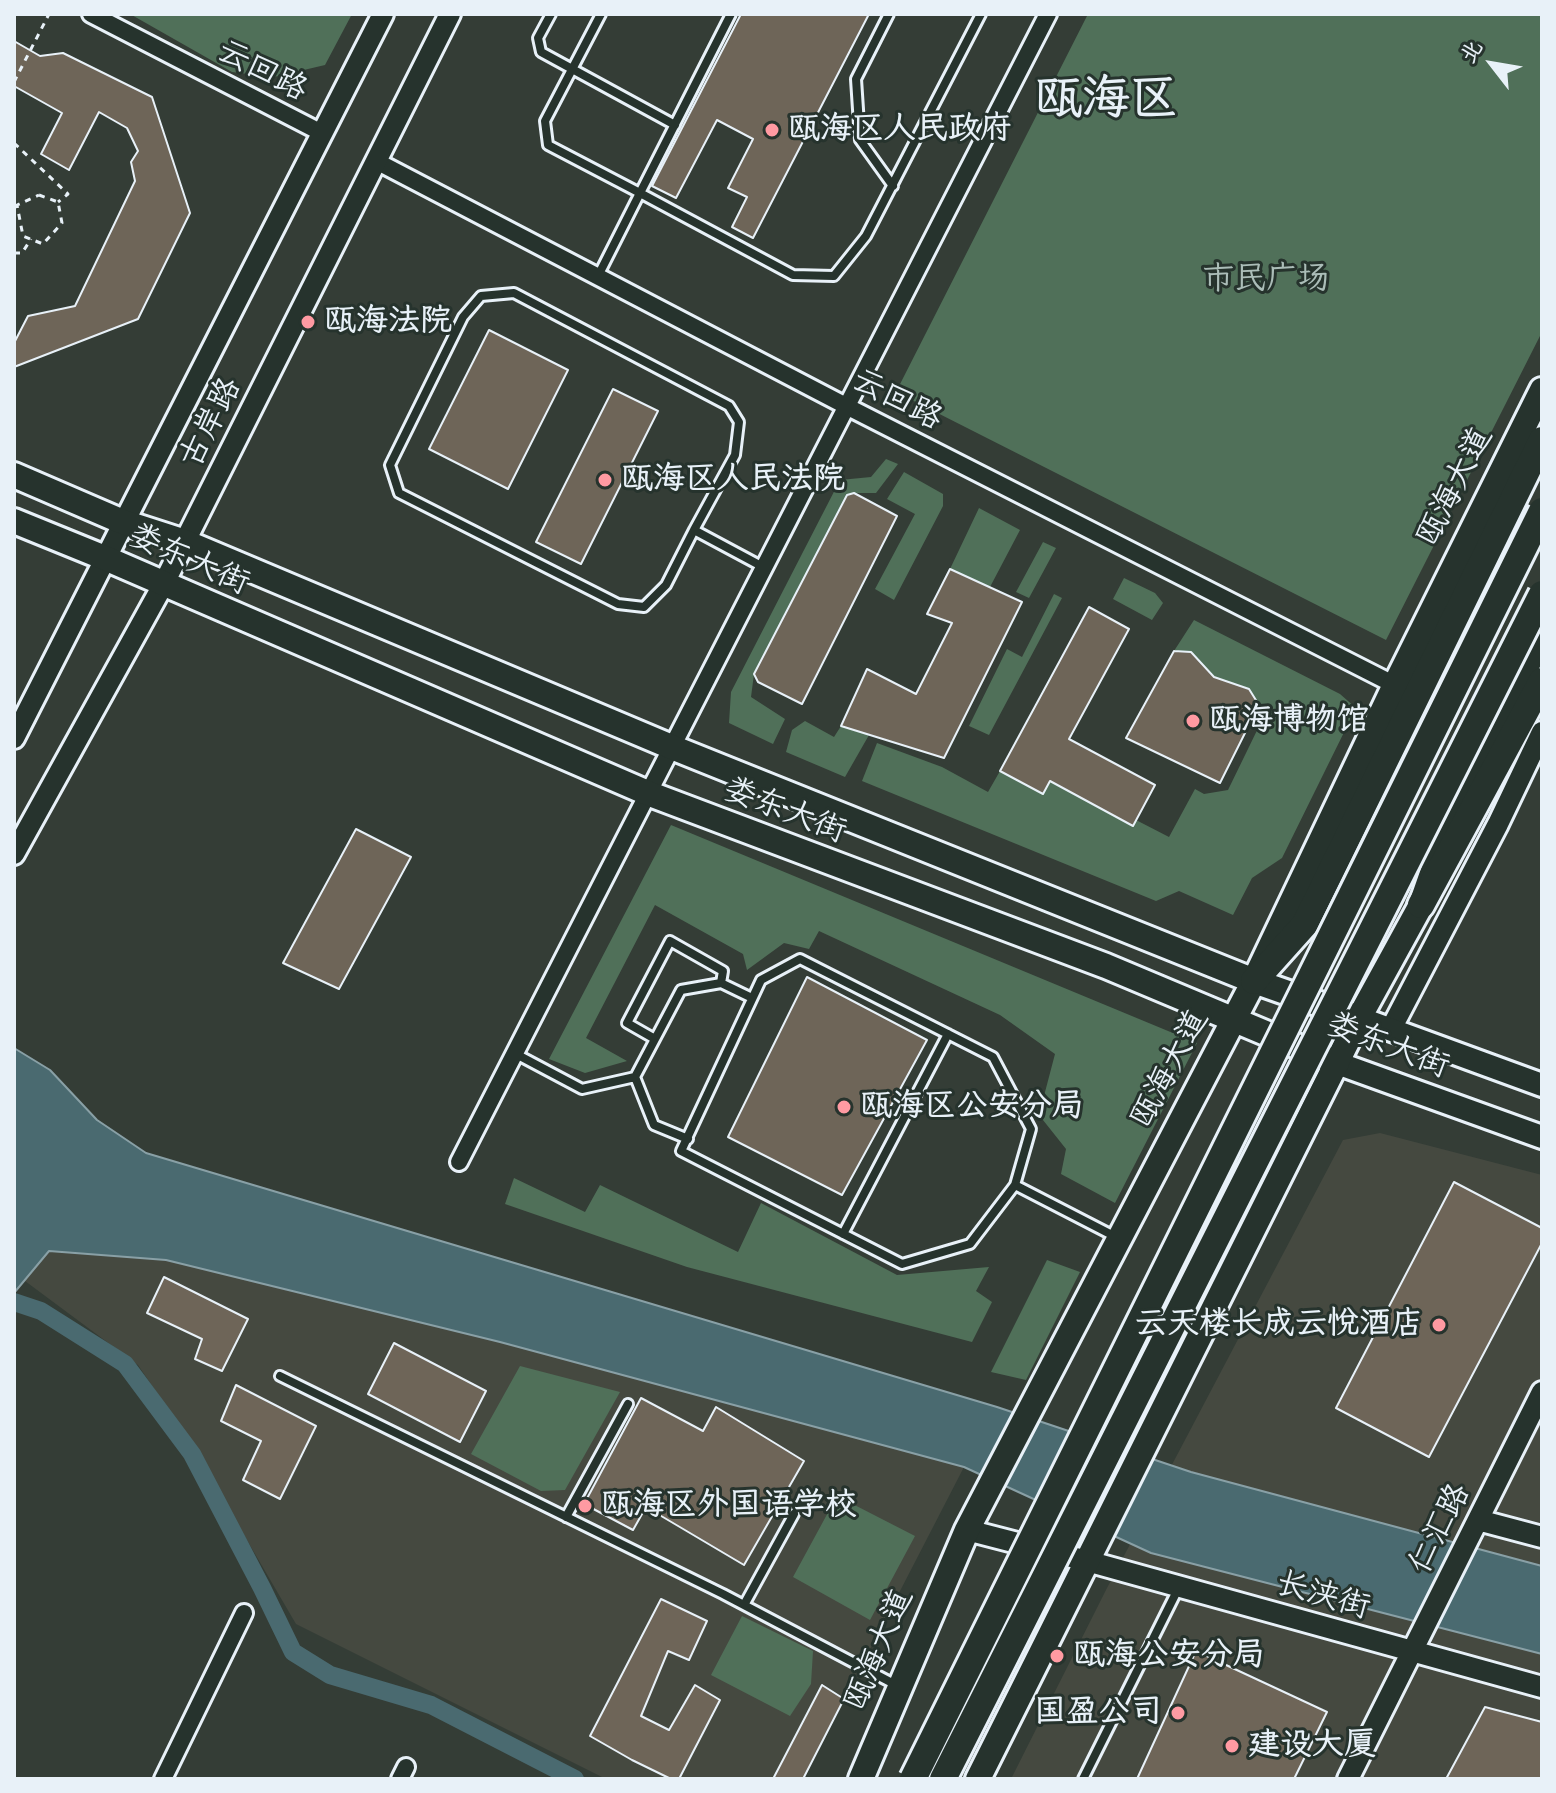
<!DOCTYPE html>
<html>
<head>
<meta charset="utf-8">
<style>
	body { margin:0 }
	#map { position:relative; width:1556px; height:1793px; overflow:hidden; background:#343d36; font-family:Caveat,"LXGW WenKai TC",sans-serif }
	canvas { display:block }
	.frame { position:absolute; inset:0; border:16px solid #e8f1f8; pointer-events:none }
	.north { position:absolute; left:1452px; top:24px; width:80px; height:80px; -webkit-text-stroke:6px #26332d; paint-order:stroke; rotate:301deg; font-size:22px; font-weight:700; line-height:32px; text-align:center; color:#e8f1f8 }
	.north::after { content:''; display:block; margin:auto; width:28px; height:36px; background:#e8f1f8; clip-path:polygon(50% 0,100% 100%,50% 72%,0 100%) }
</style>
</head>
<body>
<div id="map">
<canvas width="1556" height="1793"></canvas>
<div class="frame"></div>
<div class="north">北</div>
</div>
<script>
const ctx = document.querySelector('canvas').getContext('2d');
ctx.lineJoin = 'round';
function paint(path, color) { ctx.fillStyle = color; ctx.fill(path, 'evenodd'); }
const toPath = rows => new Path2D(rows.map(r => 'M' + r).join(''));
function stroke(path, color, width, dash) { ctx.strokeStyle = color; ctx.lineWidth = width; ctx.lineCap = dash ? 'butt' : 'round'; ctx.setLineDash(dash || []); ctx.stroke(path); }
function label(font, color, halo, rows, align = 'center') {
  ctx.font = font + ' Caveat,"LXGW WenKai TC",sans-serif'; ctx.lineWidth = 6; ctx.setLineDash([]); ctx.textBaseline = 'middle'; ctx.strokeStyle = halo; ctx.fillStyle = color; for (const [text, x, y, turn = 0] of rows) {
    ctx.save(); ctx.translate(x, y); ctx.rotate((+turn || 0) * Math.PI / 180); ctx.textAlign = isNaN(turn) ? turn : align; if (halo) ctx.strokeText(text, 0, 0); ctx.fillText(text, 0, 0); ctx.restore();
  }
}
paint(toPath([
	[1380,1133,1542,1175,1542,1779,1011,1779,1107,1588,1343,1140],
	[49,1251,166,1260,500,1342,964,1467,803,1779,606,1779,296,1624,185,1434,138,1365,25,1281]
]), '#454940');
paint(toPath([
	[130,14,352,14,325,65,274,77,232,72],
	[1088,14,1542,14,1542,332,1386,640,896,392],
	[886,459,898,464,876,493,854,493,847,495,754,674,751,697,785,719,773,744,729,723,731,692,840,480,871,477],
	[904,472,943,494,943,506,894,600,875,589,915,514,887,499],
	[979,508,1020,530,990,587,950,569],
	[1043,542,1056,548,1029,598,1016,592],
	[1124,578,1155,593,1163,603,1152,620,1113,599],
	[1054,594,1062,598,989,735,969,726,1007,649,1022,657],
	[1194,620,1340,694,1356,708,1282,858,1252,878,1233,915,1179,891,1156,901,862,781,877,743,942,767,988,792,1000,771,1042,794,1050,781,1132,826,1136,820,1169,837,1195,789,1204,794,1228,790,1265,714,1249,689,1214,677,1191,652,1174,651],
	[805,721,834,737,841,726,869,735,845,777,786,752,792,730],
	[671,825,1197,1043,1115,1203,1061,1174,1066,1149,1039,1115,1055,1054,1000,1015,819,931,809,949,784,943,747,970,743,954,655,905,586,1038,627,1061,585,1073,549,1059],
	[514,1178,585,1212,600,1185,738,1252,761,1203,897,1275,989,1267,976,1291,992,1302,972,1342,687,1267,505,1204],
	[1047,1260,1080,1272,1026,1380,991,1372],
	[520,1366,620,1392,565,1490,541,1491,471,1454],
	[837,1496,915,1536,870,1620,793,1577],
	[742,1616,813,1651,811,1684,790,1716,711,1675]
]), '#507059');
const water = toPath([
	[14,1048,50,1070,97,1120,146,1153,997,1407,1191,1472,1542,1566,1542,1654,1151,1553,964,1467,500,1342,166,1260,49,1251,14,1293,14,1048]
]);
paint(water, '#4a6a70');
stroke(water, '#89a0a6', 2);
stroke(toPath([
	[14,1302,41,1311,125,1364,192,1454,262,1588,293,1652,330,1675,431,1705,575,1779]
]), '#4a6a70', 18);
const building = toPath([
	[741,14,869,14,753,238,732,227,747,197,728,188,753,139,717,120,676,198,652,186,741,14],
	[14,41,40,56,63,53,152,97,190,213,138,319,14,367,14,343,28,316,75,306,135,181,131,162,138,151,127,128,99,112,69,170,41,154,62,113,14,86,14,41],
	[489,330,568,370,508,489,429,449,489,330],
	[613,389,658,411,581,564,536,542,613,389],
	[854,493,897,516,802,704,758,682,754,674,847,495,854,493],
	[950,569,1022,602,944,758,841,726,867,669,916,694,952,623,927,614,950,569],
	[1089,607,1129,629,1069,739,1155,785,1133,826,1050,781,1043,794,1000,771,1089,607],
	[1174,651,1191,652,1214,677,1249,689,1259,705,1220,783,1126,738,1174,651],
	[356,829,411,857,339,989,283,963,356,829],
	[807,977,927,1040,842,1195,728,1137,807,977],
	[1454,1182,1542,1228,1542,1243,1429,1457,1336,1408,1454,1182],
	[164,1277,248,1319,222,1371,195,1359,202,1339,147,1313,164,1277],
	[394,1343,486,1391,460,1442,368,1394,394,1343],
	[236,1385,316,1426,280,1499,243,1480,261,1441,221,1421,236,1385],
	[641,1398,703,1431,716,1407,804,1461,744,1565,646,1507,633,1530,584,1504,641,1398],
	[661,1599,707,1621,689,1660,668,1651,641,1716,669,1730,695,1685,720,1700,679,1779,671,1779,632,1760,590,1736,661,1599],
	[1196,1651,1327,1712,1294,1779,1137,1779,1196,1651],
	[822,1685,844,1699,803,1779,773,1779,822,1685],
	[1485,1707,1542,1722,1542,1779,1446,1779,1485,1707]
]);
paint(building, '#6e6558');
stroke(building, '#e8f1f8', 2);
const service = toPath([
	[551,14,538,38,541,52,675,125],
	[601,14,545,121,548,145,640,193,731,14],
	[889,14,856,79,860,140,893,186],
	[598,276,640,193,793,275,834,276,866,236,981,14],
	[694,530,666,585,644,607,618,604,399,493,390,465,463,317,481,296,514,293,729,406,739,422,735,455,694,530,765,568],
	[655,1039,627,1023,670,941,723,971,721,983],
	[516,1054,582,1089,635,1077],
	[688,1139,654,1125,635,1077,681,990,721,983,752,998],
	[1015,1185,970,1244,902,1264,681,1151,761,980,800,959,993,1057,1031,1129,1015,1185,1116,1237],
	[843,1234,948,1034],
	[280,1376,723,1594,896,1685],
	[566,1517,628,1404],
	[744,1605,794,1514],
	[1083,1779,1179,1587]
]);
const minor = toPath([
	[91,14,322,133],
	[376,161,848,407,1395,685],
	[459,1162,1048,14],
	[163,1779,244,1613],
	[400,1779,406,1767]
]);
const tertiary = toPath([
	[14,738,383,14],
	[14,854,163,585,450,14],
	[1391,1029,1498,824,1542,732],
	[1478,1520,1542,1537],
	[967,1530,1087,1561,1542,1687],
	[1348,1779,1542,1392]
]);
const secondary = toPath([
	[1359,1018,1542,1085],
	[1337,1063,1542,1137]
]);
const primary = toPath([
	[14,475,123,522,185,542,674,748,1254,981,1359,1018],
	[14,521,105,558,650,794,1106,966,1337,1063],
	[861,1779,967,1530,1254,981,1395,685,1542,390],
	[978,1779,1359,1018,1421,905,1452,816,1542,636]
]);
const trunk = toPath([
	[1421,905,1542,681],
	[1254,981,1305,924,1542,440]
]);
stroke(service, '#e8f1f8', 14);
stroke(minor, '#e8f1f8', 22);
stroke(tertiary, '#e8f1f8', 26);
stroke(secondary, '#e8f1f8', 28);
stroke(primary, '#e8f1f8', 30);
stroke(trunk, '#e8f1f8', 32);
stroke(toPath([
	[14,82,49,14],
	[14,143,68,194,58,202],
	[39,195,58,202,62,223,43,244,23,236,17,205,39,195],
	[14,253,22,253,31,239]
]), '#e8f1f8', 3, [6, 6]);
stroke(service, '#26332d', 8);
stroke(minor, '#26332d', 16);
stroke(tertiary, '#26332d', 20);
stroke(secondary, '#26332d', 22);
stroke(primary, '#26332d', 24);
stroke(trunk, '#26332d', 26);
const trunkBridge = toPath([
	[913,1779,1542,511],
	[943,1779,1542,594]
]);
stroke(trunkBridge, '#e8f1f8', 32, []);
stroke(trunkBridge, '#26332d', 26);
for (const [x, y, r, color] of [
	[772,130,8,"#ff9aa2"],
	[308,322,8,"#ff9aa2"],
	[605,480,8,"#ff9aa2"],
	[1193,721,8,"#ff9aa2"],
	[844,1107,8,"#ff9aa2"],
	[1439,1325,8,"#ff9aa2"],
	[585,1506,8,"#ff9aa2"],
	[1057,1656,8,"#ff9aa2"],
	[1178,1713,8,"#ff9aa2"],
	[1232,1746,8,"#ff9aa2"]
]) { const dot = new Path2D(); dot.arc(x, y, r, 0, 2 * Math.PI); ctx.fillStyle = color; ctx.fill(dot); stroke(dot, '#26332d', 3); }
label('32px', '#e8f1f8', '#26332d', [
	["云回路",262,71,27],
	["云回路",897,400,27],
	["古岸路",211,423,-63],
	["瓯海大道",1455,487,-63],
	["娄东大街",189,560,24],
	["娄东大街",785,811,21],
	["娄东大街",1388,1046,21],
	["瓯海大道",1170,1069,-62],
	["仁汇路",1440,1529,-63],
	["长浃街",1323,1596,16],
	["瓯海大道",879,1650,-67]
]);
label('bold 32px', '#e8f1f8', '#26332d', [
	["瓯海区人民政府",788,130],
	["瓯海法院",324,322],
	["瓯海区人民法院",621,480],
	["瓯海博物馆",1209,721],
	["瓯海区公安分局",860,1107],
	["云天楼长成云悦酒店",1423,1325,"right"],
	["瓯海区外国语学校",601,1506],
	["瓯海公安分局",1073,1656],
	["国盈公司",1162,1713,"right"],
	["建设大厦",1248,1746]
], 'left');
label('32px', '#abbdb8', '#26332d', [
	["市民广场",1266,280]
]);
label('bold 48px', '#e8f1f8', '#26332d', [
	["瓯海区",1106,100]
]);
</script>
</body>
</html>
